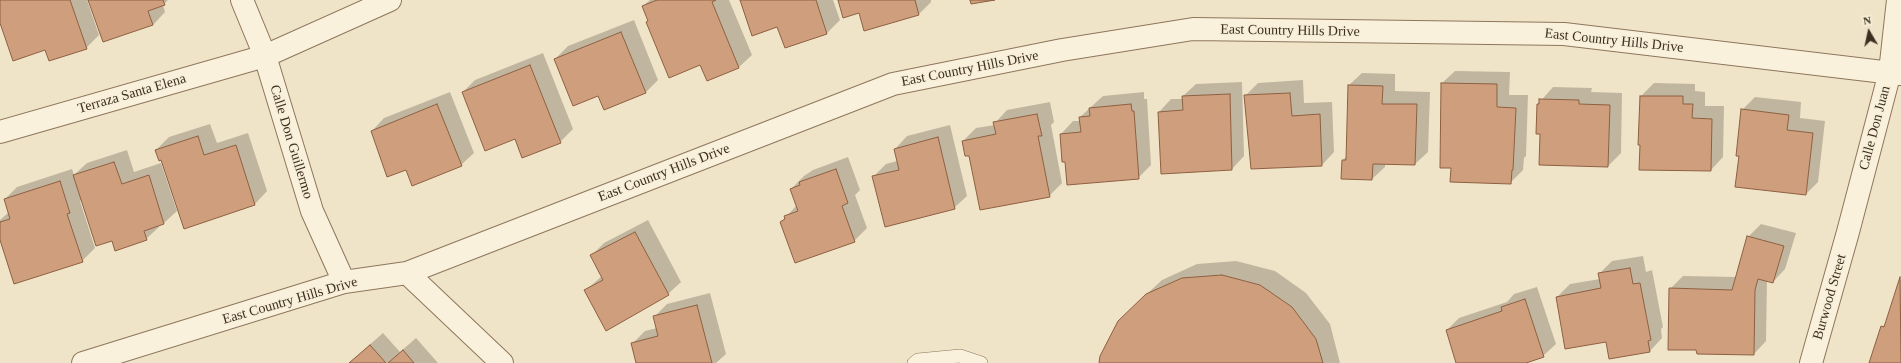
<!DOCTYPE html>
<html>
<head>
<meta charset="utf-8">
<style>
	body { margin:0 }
	#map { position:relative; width:1901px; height:363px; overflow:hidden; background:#f0e4c8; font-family:"Times New Roman",serif }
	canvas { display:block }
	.north { position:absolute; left:1849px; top:12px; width:40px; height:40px; -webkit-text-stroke:3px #f7eed8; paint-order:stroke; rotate:351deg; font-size:11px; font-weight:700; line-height:16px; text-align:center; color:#3d2e20 }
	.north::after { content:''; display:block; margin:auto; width:14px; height:18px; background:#3d2e20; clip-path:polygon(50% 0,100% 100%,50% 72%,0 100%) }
</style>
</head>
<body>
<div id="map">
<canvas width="1901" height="363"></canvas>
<div class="north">N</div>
</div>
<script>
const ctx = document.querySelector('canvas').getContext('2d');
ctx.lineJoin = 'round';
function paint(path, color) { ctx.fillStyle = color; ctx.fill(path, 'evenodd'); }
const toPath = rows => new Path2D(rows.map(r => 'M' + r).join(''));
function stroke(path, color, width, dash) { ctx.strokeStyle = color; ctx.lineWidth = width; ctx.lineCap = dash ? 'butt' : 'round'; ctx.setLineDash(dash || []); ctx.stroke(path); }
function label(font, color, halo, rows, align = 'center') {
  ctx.font = font + ' "Times New Roman",serif'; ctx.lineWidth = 3; ctx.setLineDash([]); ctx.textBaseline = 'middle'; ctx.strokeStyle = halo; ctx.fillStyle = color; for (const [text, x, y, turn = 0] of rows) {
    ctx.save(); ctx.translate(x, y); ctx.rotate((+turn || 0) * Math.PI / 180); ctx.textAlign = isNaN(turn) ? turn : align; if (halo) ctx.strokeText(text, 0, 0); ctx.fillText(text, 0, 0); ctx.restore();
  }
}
paint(toPath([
	[0,0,87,0,99,35,86,48,45,49,0,20],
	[90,0,168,0,163,5,165,12,153,25],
	[650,0,729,0,752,55,739,67,707,80,701,64,649,21,643,6],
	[741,0,833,0,840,20,827,33,785,47,778,26],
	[839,0,931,0,931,2,919,14,860,12],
	[634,20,658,80,645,93,598,95,555,59,568,46],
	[543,53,573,129,560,142,515,138,463,92,475,80],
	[1455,71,1510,72,1509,95,1528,95,1526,156,1524,158,1523,170,1511,182,1452,167,1442,83],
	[1362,73,1395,74,1395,91,1430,92,1428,152,1415,164,1385,163,1385,167,1372,179,1343,160,1347,156,1349,85],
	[1303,80,1304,103,1332,102,1334,152,1322,165,1246,95,1258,83],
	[1242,82,1244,156,1232,169,1159,112,1171,99,1183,99,1183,96,1196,84],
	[1654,83,1695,84,1695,91,1705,92,1705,106,1724,106,1723,157,1711,170,1641,96],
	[1553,87,1592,88,1591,92,1622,93,1621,153,1608,166,1541,133,1538,104],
	[450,92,474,153,461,165,407,169,387,176,372,131,384,118],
	[1144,92,1144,99,1147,99,1151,165,1138,178,1061,134,1073,121,1080,121,1080,117,1103,96],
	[1755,97,1801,102,1800,118,1825,121,1818,182,1806,194,1736,186,1742,110],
	[1050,102,1054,122,1051,125,1062,183,1049,196,970,155,963,141,976,128,995,125,995,123,1007,110],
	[210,124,217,143,248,133,267,191,255,204,185,227,162,159,156,150,169,137],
	[950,125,967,196,954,208,874,176,886,164,897,161,895,149,907,136],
	[127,150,134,172,161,163,177,211,164,223,159,225,159,227,146,239,113,240,82,200,80,201,95,248,82,261,0,237,0,220,9,212,5,199,17,187,72,169,74,175,87,163],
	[848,157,860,190,855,195,867,228,854,241,781,222,797,205,791,189,804,176,813,170],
	[648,220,681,282,668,294,586,290,602,276,592,255,604,243],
	[1761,224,1796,233,1785,269,1773,282,1767,280,1766,341,1754,354,1670,289,1683,276,1737,277,1748,237],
	[1643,256,1646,272,1652,270,1663,327,1661,329,1662,338,1650,351,1610,358,1606,340,1557,297,1570,284,1600,279,1599,274,1612,261],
	[1236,261,1275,271,1306,293,1330,324,1340,363,1100,363,1133,307,1162,280,1197,264],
	[1901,277,1901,363,1870,363,1882,327,1887,322],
	[1537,287,1556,344,1543,356,1523,363,1457,363,1447,330,1459,318,1507,302,1514,294],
	[710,293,726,354,716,363,637,363,632,344,645,331,657,328,654,317,667,304],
	[383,333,400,352,416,338,438,363,349,363]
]), '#0003');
const building = toPath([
	[0,0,70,0,87,49,49,61,45,50,13,61,0,23,0,0],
	[88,0,163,0,165,5,148,11,153,25,103,42,88,0],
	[657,0,716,0,712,2,739,68,707,81,700,65,669,78,646,22,648,21,642,6,657,0],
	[740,0,816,0,827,34,785,48,777,27,752,36,740,0],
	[838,0,915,0,919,15,864,31,859,13,843,18,838,0],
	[970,0,995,0,971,4,970,0],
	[621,32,646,93,604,110,598,96,573,106,554,59,621,32],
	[530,65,561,143,522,158,515,139,485,151,462,92,530,65],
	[1441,83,1497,84,1497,107,1516,108,1513,170,1512,170,1511,184,1450,182,1451,168,1440,168,1441,83],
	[1348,85,1383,86,1382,104,1417,104,1415,165,1373,164,1372,180,1341,179,1342,160,1346,160,1348,85],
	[1290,93,1292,116,1320,114,1322,166,1251,169,1244,95,1290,93],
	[1230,94,1232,170,1161,174,1158,112,1183,110,1182,96,1230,94],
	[1640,96,1683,96,1683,104,1693,104,1692,118,1712,119,1711,171,1639,170,1640,145,1638,145,1640,96],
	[1539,99,1579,100,1579,104,1610,105,1608,167,1539,165,1540,134,1536,134,1537,104,1539,104,1539,99],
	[437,104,462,166,412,186,406,170,387,177,371,131,437,104],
	[1131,104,1132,111,1134,111,1139,179,1067,185,1065,162,1062,162,1060,134,1081,132,1079,117,1090,116,1089,108,1131,104],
	[1741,109,1789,115,1787,130,1813,133,1806,195,1735,187,1739,156,1736,156,1741,109],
	[1037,114,1042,136,1038,136,1050,197,980,210,969,156,965,156,962,141,996,134,993,122,1037,114],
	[198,136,204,155,236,145,255,205,184,229,161,160,159,161,155,150,198,136],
	[938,137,955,209,885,227,872,176,899,170,894,149,938,137],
	[114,162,122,184,149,175,164,224,144,231,147,240,115,251,112,241,96,246,73,175,114,162],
	[836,169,848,203,842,206,855,242,795,263,780,222,785,219,784,216,798,211,790,189,800,185,799,182,836,169],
	[60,181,70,213,67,214,83,262,14,284,0,240,0,222,10,219,4,199,60,181],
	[635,232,669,295,606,331,584,290,603,280,590,255,635,232],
	[1747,236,1784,246,1773,283,1758,279,1755,290,1754,355,1697,354,1696,350,1668,350,1669,288,1732,290,1747,236],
	[1630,268,1633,284,1640,283,1651,340,1648,341,1650,352,1609,359,1606,342,1565,349,1556,297,1601,288,1598,273,1630,268],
	[1222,275,1260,285,1292,307,1316,339,1323,363,1099,363,1100,356,1118,321,1146,294,1182,278,1222,275],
	[1900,277,1901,363,1869,363,1881,326,1884,327,1900,277],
	[1525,299,1544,357,1526,363,1456,363,1446,330,1502,311,1501,307,1525,299],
	[697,305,712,363,636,363,631,343,658,336,653,316,697,305],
	[370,345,386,363,349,363,370,345],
	[403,350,414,363,388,363,403,350]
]);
paint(building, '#cf9f7d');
stroke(building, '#8d5f41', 1);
const service = toPath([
	[914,363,918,360,960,356,981,363]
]);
const minor = toPath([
	[242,0,265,56,312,211,344,282],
	[0,132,265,56,390,0],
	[407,273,502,363],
	[83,363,344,282,407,273,893,84,1062,50,1193,29,1564,34,1901,74],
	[1811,363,1848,232,1890,72,1898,0]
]);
stroke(service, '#8d765c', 14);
stroke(minor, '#8d765c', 24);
stroke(service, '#faf1dc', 13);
stroke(minor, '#faf1dc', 22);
label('14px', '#3d2e20', '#f7eed8', [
	["East Country Hills Drive",1290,31,1],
	["East Country Hills Drive",1614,41,6],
	["East Country Hills Drive",970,69,-11],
	["Terraza Santa Elena",132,94,-16],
	["Calle Don Juan",1875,128,-75],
	["Calle Don Guillermo",291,142,73],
	["East Country Hills Drive",664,173,-21],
	["Burwood Street",1830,297,-74],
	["East Country Hills Drive",290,301,-16]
]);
</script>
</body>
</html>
